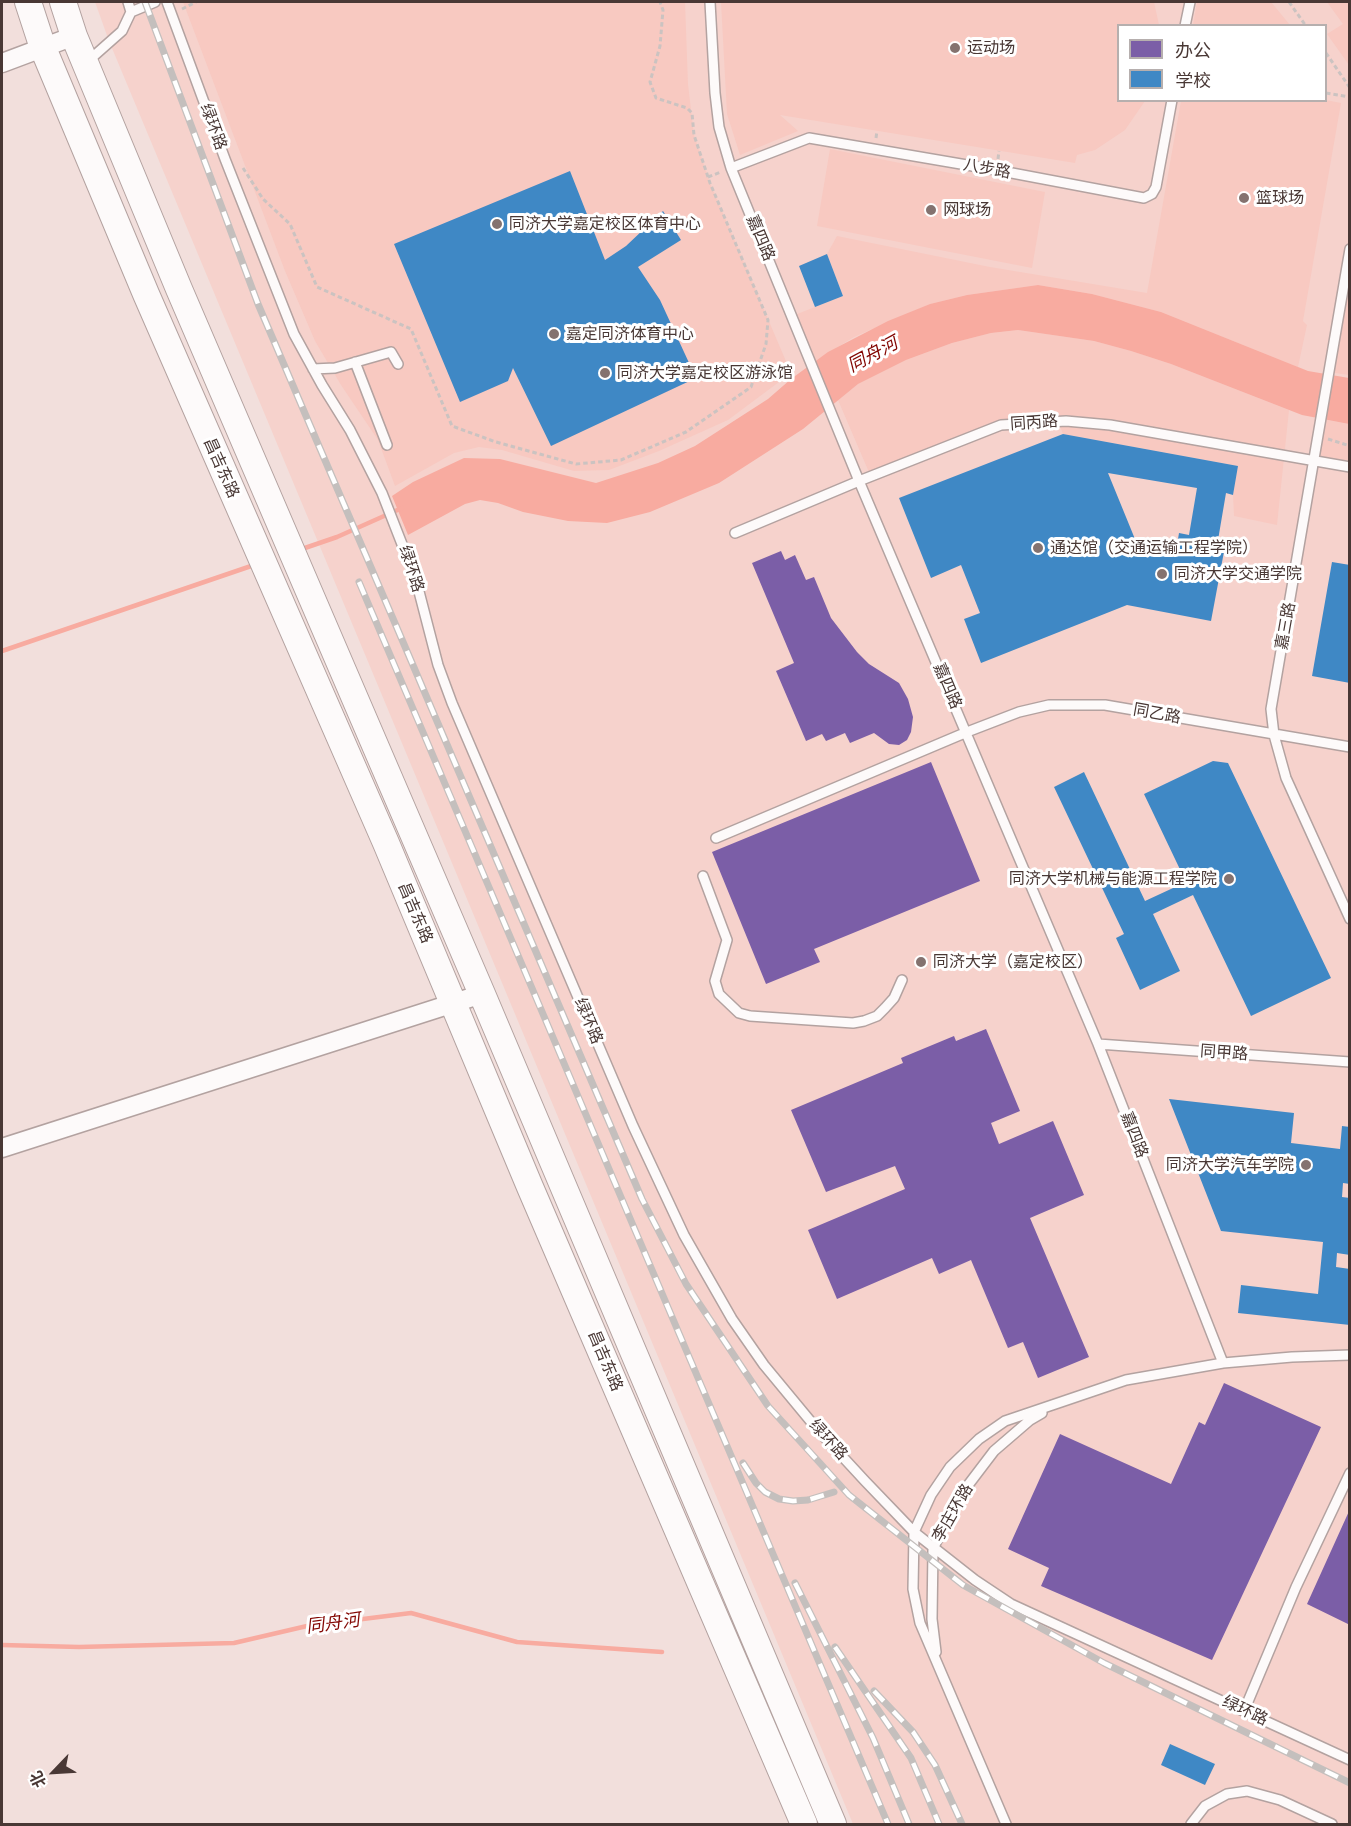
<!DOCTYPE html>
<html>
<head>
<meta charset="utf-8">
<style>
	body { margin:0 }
	#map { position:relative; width:1351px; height:1826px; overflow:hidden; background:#f2dfdc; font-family:"PT Sans Narrow","Noto Sans SC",sans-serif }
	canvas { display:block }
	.frame { position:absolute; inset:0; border:3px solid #493835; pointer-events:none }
	.legend { position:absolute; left:1117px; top:24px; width:210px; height:78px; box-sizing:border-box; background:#fff; border:2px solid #b6afae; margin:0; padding:8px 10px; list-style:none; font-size:18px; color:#493835 }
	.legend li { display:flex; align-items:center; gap:12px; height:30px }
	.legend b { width:30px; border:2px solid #b6afae }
	.north { position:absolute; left:24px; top:1742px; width:60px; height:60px; -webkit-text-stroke:4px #fff; paint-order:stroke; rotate:245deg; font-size:16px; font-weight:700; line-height:24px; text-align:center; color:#493835 }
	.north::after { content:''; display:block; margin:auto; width:21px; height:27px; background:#493835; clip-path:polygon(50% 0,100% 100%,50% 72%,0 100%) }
</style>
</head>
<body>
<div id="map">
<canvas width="1351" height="1826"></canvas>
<div class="frame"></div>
<ul class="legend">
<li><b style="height:16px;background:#7b5ea7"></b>办公</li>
<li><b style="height:16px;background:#3f88c5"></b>学校</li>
</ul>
<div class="north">北</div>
</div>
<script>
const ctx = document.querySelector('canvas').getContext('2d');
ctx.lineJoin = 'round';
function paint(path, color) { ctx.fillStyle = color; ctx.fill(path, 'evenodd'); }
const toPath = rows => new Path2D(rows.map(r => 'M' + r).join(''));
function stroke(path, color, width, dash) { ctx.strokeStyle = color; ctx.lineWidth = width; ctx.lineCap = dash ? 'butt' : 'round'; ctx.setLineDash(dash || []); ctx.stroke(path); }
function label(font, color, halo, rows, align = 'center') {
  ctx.font = font + ' "PT Sans Narrow","Noto Sans SC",sans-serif'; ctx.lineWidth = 6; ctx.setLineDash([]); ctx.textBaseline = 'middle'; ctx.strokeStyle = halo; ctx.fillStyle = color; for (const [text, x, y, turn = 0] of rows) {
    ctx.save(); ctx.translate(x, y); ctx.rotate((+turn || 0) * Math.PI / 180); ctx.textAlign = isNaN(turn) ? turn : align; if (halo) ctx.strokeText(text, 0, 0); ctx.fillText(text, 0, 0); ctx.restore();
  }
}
paint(toPath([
	[95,2,1349,2,1349,1824,853,1824,109,41],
	[1118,26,1326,26,1326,100,1118,100]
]), '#f6d2cc');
paint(toPath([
	[183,2,685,2,688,84,694,135,710,183,791,373,728,420,659,451,609,470,574,471,502,450,479,447,454,453,395,486,378,440,341,385,315,341,285,271],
	[721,2,1154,2,1159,25,1118,26,1118,100,1145,101,1125,130,1095,150,1077,155,1075,163,780,115,798,131,740,155,727,114],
	[1197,2,1271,2,1290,25,1193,25],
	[1327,2,1349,2,1349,65,1327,34,1343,24],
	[1326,100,1341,103,1303,321,1307,325,1298,367,1161,312,1092,294,1038,285,967,295,930,304,854,337,812,363,792,316,843,296,827,254,837,236,990,267,1147,293,1181,101],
	[830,149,1045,192,1032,268,817,226],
	[1344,281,1349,282,1349,375,1328,372],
	[1018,330,1094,341,1131,351,1171,364,1289,410,1277,525,1234,516,1233,495,1238,466,1063,434,1058,421,1001,425,871,477,838,400,858,384,906,360,952,343,991,333],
	[1322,419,1349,424,1349,467,1314,461]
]), '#f8c9c1');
paint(toPath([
	[1038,285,1092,294,1161,312,1308,371,1349,378,1349,424,1302,415,1171,364,1131,351,1094,341,1018,330,991,333,952,343,906,360,858,384,803,429,719,483,650,512,607,523,568,521,523,512,498,503,480,500,465,504,408,535,392,496,413,482,464,458,500,459,596,483,658,463,695,446,768,399,791,379,828,352,888,321,930,304,967,295]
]), '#f8aba0');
paint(toPath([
	[781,551,785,560,795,555,806,580,814,577,831,618,857,652,869,664,899,683,908,699,913,717,911,732,907,740,899,745,889,744,874,733,850,743,845,733,826,741,822,734,806,741,776,671,794,663,752,563],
	[931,762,980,881,814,949,820,962,766,984,712,852],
	[986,1029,1020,1111,991,1123,999,1144,1053,1121,1084,1195,1030,1218,1089,1357,1038,1378,1023,1342,1008,1348,971,1260,939,1274,932,1258,837,1299,808,1230,905,1189,895,1166,826,1192,791,1110,903,1063,901,1058,954,1036,956,1041],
	[1224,1383,1321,1427,1212,1660,1041,1586,1049,1568,1008,1549,1060,1434,1171,1484,1199,1422,1205,1425],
	[1350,1509,1350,1625,1307,1604]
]), '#7b5ea7');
paint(toPath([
	[570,171,605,260,626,246,663,211,681,240,638,267,660,300,696,378,551,446,513,368,508,381,460,402,394,244],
	[827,254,843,296,815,307,799,266],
	[1063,434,1238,466,1233,495,1226,493,1218,540,1226,541,1211,621,1127,605,981,663,964,619,980,613,961,565,931,578,899,498],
	[1108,473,1197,488,1189,535,1179,533,1176,551,1137,544],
	[1332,562,1350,565,1350,683,1312,676],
	[1213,761,1228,763,1331,978,1251,1016,1193,895,1153,914,1180,971,1140,990,1116,938,1124,934,1054,787,1084,772,1145,901,1186,882,1144,794],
	[1169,1099,1294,1113,1291,1143,1340,1149,1342,1126,1350,1127,1350,1184,1343,1183,1342,1197,1350,1198,1350,1255,1337,1253,1336,1267,1350,1269,1350,1325,1238,1313,1241,1285,1318,1294,1323,1242,1221,1231],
	[1170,1744,1215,1764,1205,1785,1161,1765]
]), '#3f88c5');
stroke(toPath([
	[299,550,337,537,402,508],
	[2,651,257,564],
	[2,1645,79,1647,234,1643,307,1626,411,1613,517,1642,662,1652]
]), '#f8aba0', 4.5);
const lane = toPath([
	[167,2,225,159,294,334,322,385,350,430,382,493,416,580,438,665,452,703,633,1126,684,1235,732,1319,764,1365,817,1429,865,1481,914,1532,975,1580,1011,1604,1350,1760],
	[710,2,715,93,719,127,731,168,859,481,1098,1044,1223,1363],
	[131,12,155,2],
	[1185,26,1190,2],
	[87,62,122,31,131,12,128,2],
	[731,168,809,138,996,170,1144,198,1152,194,1156,187,1172,100],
	[1350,249,1271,709,1274,735,1286,778,1350,919],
	[355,362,387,445],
	[313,369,335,368,391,352,398,364],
	[735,533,859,481,1001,425,1066,421,1110,425,1350,467],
	[716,838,967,732,1019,712,1049,705,1105,705,1350,747],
	[703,876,727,940,715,981,719,994,739,1013,750,1016,853,1023,864,1021,877,1016,885,1008,894,998,902,980],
	[1098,1044,1350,1062],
	[936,1652,932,1619,933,1549,956,1501,994,1451,1030,1420,1042,1413],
	[1244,1711,1296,1587,1350,1473],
	[1006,1824,920,1623,913,1589,914,1532,931,1495,950,1467,979,1439,1005,1421,1126,1380,1223,1363,1292,1357,1350,1355],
	[1191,1824,1205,1806,1227,1794,1247,1791,1280,1800,1332,1824]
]);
const street = toPath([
	[2,63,74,36],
	[2,1148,482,994]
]);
const secondary = toPath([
	[28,2,43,48,146,294,386,843,530,1187,804,1824],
	[63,2,74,36,179,289,482,994,833,1824]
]);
stroke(lane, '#b3a2a0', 12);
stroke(street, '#b3a2a0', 21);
stroke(secondary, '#b3a2a0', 28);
stroke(toPath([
	[1289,2,1306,26],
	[182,9,196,2],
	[1326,53,1350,88],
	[1326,93,1350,97],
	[876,138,877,131],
	[998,159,999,151],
	[243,168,263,199,290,224,317,287,411,329,452,426,496,442,576,464,621,460,686,432,751,387,766,344,768,320,710,183,694,135,692,113,687,108,656,98,650,82,660,46,663,10,660,2],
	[708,177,721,172],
	[1328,439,1350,446]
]), '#cbc3c1', 3, [4.5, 3]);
stroke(lane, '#fdfafa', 9);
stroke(street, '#fdfafa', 18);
stroke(secondary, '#fdfafa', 26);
const rail = toPath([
	[145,2,258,304,642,1199,686,1284,768,1406,849,1495,963,1585,1104,1663,1350,1783],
	[359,582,888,1824],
	[743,1463,756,1483,765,1492,779,1499,793,1501,808,1500,834,1492],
	[795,1583,873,1738,909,1824],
	[835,1647,911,1758,939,1824],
	[874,1691,913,1732,935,1765,962,1824]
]);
stroke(rail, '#c4bfbd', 7);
stroke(rail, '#fff', 4.5, [14]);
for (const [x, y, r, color] of [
	[955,48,6,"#84726f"],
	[1244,198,6,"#84726f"],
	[931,210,6,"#84726f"],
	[497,224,6,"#84726f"],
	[554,334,6,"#84726f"],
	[605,373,6,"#84726f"],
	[1038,548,6,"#84726f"],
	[1162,574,6,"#84726f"],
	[1229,879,6,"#84726f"],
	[921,962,6,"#84726f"],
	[1306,1165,6,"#84726f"]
]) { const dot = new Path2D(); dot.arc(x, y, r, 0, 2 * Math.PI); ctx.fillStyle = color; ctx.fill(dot); stroke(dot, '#fff', 2); }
label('16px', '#493835', '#fff', [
	["运动场",967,48],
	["篮球场",1256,198],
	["网球场",943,210],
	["同济大学嘉定校区体育中心",509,224],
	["嘉定同济体育中心",566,334],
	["同济大学嘉定校区游泳馆",617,373],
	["通达馆（交通运输工程学院）",1050,548],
	["同济大学交通学院",1174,574],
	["同济大学机械与能源工程学院",1217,879,"right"],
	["同济大学（嘉定校区）",933,962],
	["同济大学汽车学院",1294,1165,"right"]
], 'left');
label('16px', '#493835', '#fff', [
	["绿环路",213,127,70],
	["八步路",987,169,10],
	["嘉四路",760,238,67],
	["同丙路",1034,423,-4],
	["昌吉东路",221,468,66],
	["绿环路",411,569,72],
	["嘉三路",1286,626,-80],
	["嘉四路",947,686,67],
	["同乙路",1157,714,10],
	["昌吉东路",415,913,67],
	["绿环路",588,1021,67],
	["同甲路",1224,1053,4],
	["嘉四路",1134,1135,69],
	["昌吉东路",605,1361,67],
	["绿环路",828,1440,48],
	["李庄环路",953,1513,-60],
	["绿环路",1245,1711,25]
]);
label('italic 18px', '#830703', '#fff', [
	["同舟河",873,355,-28],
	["同舟河",333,1624,-8]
]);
</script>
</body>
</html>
